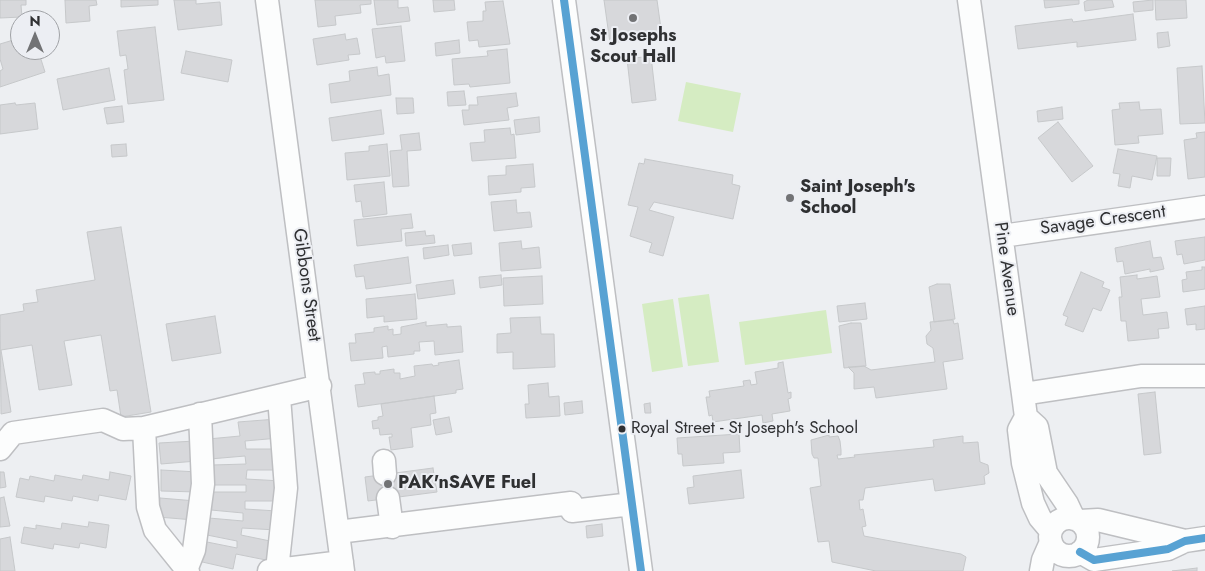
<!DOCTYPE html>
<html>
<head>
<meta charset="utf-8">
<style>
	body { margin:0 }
	#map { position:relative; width:1205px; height:571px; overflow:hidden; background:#edeff2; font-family:Jost,sans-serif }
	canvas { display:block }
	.north { position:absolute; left:10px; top:10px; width:50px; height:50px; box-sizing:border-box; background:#eceef3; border:1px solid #a0a2a6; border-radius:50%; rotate:0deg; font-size:14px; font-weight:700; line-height:20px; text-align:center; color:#2f3032 }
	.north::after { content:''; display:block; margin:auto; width:18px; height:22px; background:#727375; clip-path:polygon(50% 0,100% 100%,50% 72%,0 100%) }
</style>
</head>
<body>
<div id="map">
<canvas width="1205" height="571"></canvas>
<div class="north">N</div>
</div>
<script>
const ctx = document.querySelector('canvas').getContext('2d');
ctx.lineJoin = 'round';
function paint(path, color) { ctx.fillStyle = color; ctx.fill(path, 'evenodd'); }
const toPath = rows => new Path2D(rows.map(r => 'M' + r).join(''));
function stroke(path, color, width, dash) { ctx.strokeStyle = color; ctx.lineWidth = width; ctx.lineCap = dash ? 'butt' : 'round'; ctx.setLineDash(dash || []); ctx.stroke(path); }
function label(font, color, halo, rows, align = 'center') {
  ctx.font = font + ' Jost,sans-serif'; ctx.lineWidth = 4; ctx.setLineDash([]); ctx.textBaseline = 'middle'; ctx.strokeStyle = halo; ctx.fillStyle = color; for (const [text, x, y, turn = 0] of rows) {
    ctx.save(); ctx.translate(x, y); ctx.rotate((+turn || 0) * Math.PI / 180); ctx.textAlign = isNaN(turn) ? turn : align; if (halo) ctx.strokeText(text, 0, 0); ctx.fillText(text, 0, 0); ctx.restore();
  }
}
paint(toPath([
	[686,82,741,93,733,132,678,121],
	[709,294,719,362,688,366,678,298],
	[673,299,683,367,652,372,642,304],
	[826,310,832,353,745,365,739,322]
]), '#d5ecc2');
const building = toPath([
	[0,0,26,0,26,5,21,5,22,17,0,18,0,0],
	[65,0,96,0,97,5,89,6,90,21,66,23,65,0],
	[121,0,158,0,158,5,121,7,121,0],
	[174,0,196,0,196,4,220,2,222,25,178,30,174,0],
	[315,0,371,0,371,4,360,5,361,13,335,16,336,25,318,27,315,0],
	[374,0,398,0,398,8,408,7,410,21,377,25,374,0],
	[433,0,454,0,455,10,434,12,433,0],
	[604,0,657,0,662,36,610,43,604,0],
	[1044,0,1079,0,1079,4,1045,8,1044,0],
	[1088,0,1112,0,1114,7,1085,11,1084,2,1088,0],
	[1153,0,1153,10,1134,12,1133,2,1153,0],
	[1155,0,1186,0,1187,18,1156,20,1155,0],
	[503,1,510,44,479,47,478,40,469,41,467,22,483,21,483,11,486,11,485,2,503,1],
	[1133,14,1136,40,1077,47,1077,42,1018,49,1015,26,1072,19,1073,22,1133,14],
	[401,26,405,61,386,63,385,56,376,58,372,29,401,26],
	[155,27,164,100,128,104,124,70,128,69,126,55,120,56,117,31,155,27],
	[1168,32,1170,46,1158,48,1157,33,1168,32],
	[345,34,346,40,357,38,360,54,348,55,349,60,317,65,313,39,345,34],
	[20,38,20,50,38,50,45,72,0,87,0,71,3,69,0,59,0,44,20,38],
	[459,40,460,53,436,56,435,43,459,40],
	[507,49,510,83,470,87,469,84,454,85,452,59,488,56,487,51,507,49],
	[186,51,232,60,228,82,181,73,186,51],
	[651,56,656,100,632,103,627,59,651,56],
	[1202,66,1205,123,1180,124,1177,68,1202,66],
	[377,67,378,76,389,74,391,95,331,103,329,84,350,81,349,71,377,67],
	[109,68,115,100,63,110,57,79,109,68],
	[464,91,466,105,448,106,447,92,464,91],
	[516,93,518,106,507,108,509,120,464,125,462,110,469,110,469,105,478,105,477,97,516,93],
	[396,98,413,98,414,113,397,114,396,98],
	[1139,102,1140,110,1161,109,1163,134,1138,136,1139,143,1115,145,1112,110,1120,109,1119,103,1139,102],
	[15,103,16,105,35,103,38,129,0,134,0,105,15,103],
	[122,106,124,122,107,124,104,108,122,106],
	[1062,107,1063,119,1038,122,1037,111,1062,107],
	[381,110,384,134,332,141,329,118,381,110],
	[539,117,540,132,516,135,514,120,539,117],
	[1058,122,1093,166,1072,182,1038,138,1058,122],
	[510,128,511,135,514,134,516,158,472,161,470,143,485,142,484,130,510,128],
	[1205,132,1205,177,1188,179,1184,140,1197,138,1196,133,1205,132],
	[419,133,421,150,407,151,409,186,393,187,390,151,402,150,400,135,419,133],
	[126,144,127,156,112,157,111,145,126,144],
	[387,144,390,176,347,180,345,153,369,151,369,146,387,144],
	[1118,149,1157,156,1152,180,1132,176,1130,188,1118,186,1120,174,1113,173,1118,149],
	[1157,158,1171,158,1170,176,1157,176,1157,158],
	[645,159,733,175,732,184,740,186,733,219,654,202,649,210,674,217,663,256,649,252,652,243,630,236,638,207,628,205,639,163,644,164,645,159],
	[533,164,535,187,521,188,521,192,489,195,488,176,506,175,506,166,533,164],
	[384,182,387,214,363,217,361,201,356,202,354,185,384,182],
	[516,200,517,213,530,212,532,227,494,231,491,202,516,200],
	[411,214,413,228,401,229,402,241,357,246,354,220,411,214],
	[121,227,151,412,121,417,117,390,110,391,101,335,64,341,72,385,39,390,32,345,1,350,11,412,1,414,0,315,24,311,23,304,38,302,36,290,95,280,87,232,121,227],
	[425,231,426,236,434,235,435,243,406,246,405,233,425,231],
	[1205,237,1205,260,1184,264,1182,254,1177,255,1175,241,1205,237],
	[521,241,522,249,539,247,541,268,501,271,499,243,521,241],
	[1150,241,1153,258,1161,257,1164,269,1150,272,1150,269,1125,274,1123,261,1117,262,1115,248,1150,241],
	[471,243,472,254,454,256,452,245,471,243],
	[448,245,449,255,424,259,423,248,448,245],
	[408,257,411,283,366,289,364,276,356,277,354,265,408,257],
	[1202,267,1205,267,1205,289,1183,292,1182,280,1187,279,1186,272,1202,270,1202,267],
	[1081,272,1104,282,1102,287,1110,290,1101,311,1093,308,1083,332,1065,325,1068,317,1063,315,1081,272],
	[501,275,502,285,480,288,479,277,501,275],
	[1137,275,1137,279,1157,276,1160,297,1141,299,1143,315,1167,312,1169,328,1158,329,1159,338,1128,341,1126,321,1121,321,1119,297,1122,297,1120,277,1137,275],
	[542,276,543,304,504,306,503,278,542,276],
	[453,280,455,294,418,299,416,285,453,280],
	[937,284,950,284,955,319,934,322,929,287,937,284],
	[415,294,417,319,384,322,384,316,367,318,366,299,415,294],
	[865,303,867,319,839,322,837,306,865,303],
	[1205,306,1205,329,1196,330,1196,324,1187,325,1185,309,1205,306],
	[215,316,221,353,172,361,166,324,215,316],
	[540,317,541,334,554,334,555,367,513,369,513,352,497,353,497,334,511,333,510,318,540,317],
	[953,320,954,324,958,323,963,359,943,362,947,389,876,398,874,387,854,389,854,373,848,367,864,366,871,370,935,362,933,348,927,344,926,336,931,330,930,322,953,320],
	[426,322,426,326,447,324,447,327,461,326,463,352,435,355,434,341,419,342,420,351,414,351,414,354,388,357,387,346,382,347,383,358,351,361,349,343,356,343,355,334,374,332,374,328,388,326,388,330,393,329,393,335,401,334,401,327,426,322],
	[851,323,861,323,866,366,844,368,839,326,851,323],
	[459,360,463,389,456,390,456,393,358,407,355,385,365,384,363,373,375,372,375,374,380,374,380,371,394,369,394,373,400,373,400,379,415,376,414,366,432,364,433,366,439,365,438,363,459,360],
	[783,362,788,393,791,392,791,398,788,399,790,411,772,414,773,421,763,423,762,415,713,422,712,415,709,416,706,397,710,397,709,391,744,386,743,381,750,380,751,385,757,384,755,372,778,368,778,363,783,362],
	[548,383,549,397,559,396,560,416,526,418,525,404,529,404,528,385,548,383],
	[1155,392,1161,453,1144,455,1138,394,1155,392],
	[434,396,436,413,430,414,431,425,411,428,413,447,391,450,389,437,392,437,392,434,380,435,379,428,373,429,372,421,378,420,378,417,383,416,381,404,434,396],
	[582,401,583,413,565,415,564,403,582,401],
	[650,403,651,413,645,413,644,404,650,403],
	[449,417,452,432,436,435,433,420,449,417],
	[277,419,279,438,245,441,246,449,280,449,280,470,247,470,246,479,282,481,280,501,245,501,245,509,277,511,276,530,242,528,241,535,275,542,271,561,236,554,233,569,198,561,202,541,237,548,237,541,207,535,209,518,243,521,243,513,211,510,211,492,246,492,246,485,212,485,212,465,246,464,245,456,210,459,208,439,240,436,238,422,277,419],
	[739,434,740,452,723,453,724,463,683,466,682,454,678,454,677,438,739,434],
	[829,435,829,437,838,436,840,441,841,450,841,455,837,455,838,459,855,457,854,455,934,447,933,440,963,436,963,443,978,442,980,462,988,465,989,473,984,476,985,484,935,491,933,479,865,488,863,500,859,500,860,510,863,509,866,526,862,527,864,536,961,554,966,557,963,571,876,571,832,562,829,541,818,542,810,488,821,486,818,458,814,458,812,454,811,440,829,435],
	[195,441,197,461,161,464,159,443,195,441],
	[433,468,437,492,368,501,365,477,433,468],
	[161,470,198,472,197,492,161,491,161,470],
	[741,470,744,498,689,504,687,488,694,487,693,476,741,470],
	[0,472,4,472,6,487,0,488,0,472],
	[110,472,131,476,126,500,99,495,98,501,73,496,72,501,45,496,44,502,16,497,20,478,29,480,30,476,54,481,55,475,82,480,83,475,109,480,110,472],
	[4,497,10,526,0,527,0,498,4,497],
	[160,498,196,501,194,520,158,517,160,498],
	[89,522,109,525,106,548,80,543,79,548,54,544,53,549,21,543,24,527,36,529,36,525,61,529,62,523,88,527,89,522],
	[602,524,603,536,587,538,586,526,602,524],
	[10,537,15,571,0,571,0,539,10,537],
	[1197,568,1197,571,1172,571,1197,568]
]);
paint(building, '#d7d8db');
stroke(building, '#c6c8ca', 1);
const minor = toPath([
	[267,0,343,571],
	[564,0,641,571],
	[969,0,1023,394,1026,417,1019,430,1023,463,1033,503,1040,518,1051,531],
	[1002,236,1205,207],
	[1023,394,1141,376,1205,376],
	[1026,417,1037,427,1046,473,1067,504,1074,519],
	[144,428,148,507,155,530,188,571],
	[0,449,13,433,103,420,123,429,144,428,320,386],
	[384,461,385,474],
	[388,498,392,527],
	'1050 537a19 19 0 1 1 38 0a19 19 0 1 1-38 0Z',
	[1080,521,1098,520,1185,541],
	[338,532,571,503,572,511,632,504],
	[1080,552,1094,560,1168,549,1185,541,1205,538],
	[186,570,194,550,203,484,200,414],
	[277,570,286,488,279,397],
	[269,571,342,562],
	[1041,571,1043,560,1051,542]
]);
stroke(minor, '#bebfc2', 25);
stroke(minor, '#fcfdfd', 22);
stroke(toPath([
	[564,0,641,571],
	[1080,552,1094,560,1168,549,1185,541,1205,538]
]), '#58a2d3', 8);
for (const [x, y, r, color] of [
	[633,18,5,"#727375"],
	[790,198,5,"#727375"],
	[622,429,4.5,"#2f3032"],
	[388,484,5,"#727375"]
]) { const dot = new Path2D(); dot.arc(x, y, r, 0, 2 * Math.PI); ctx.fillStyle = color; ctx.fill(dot); stroke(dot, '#eceef3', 2); }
label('17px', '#2f3032', '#eceef3', [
	["Royal Street - St Joseph's School",631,429]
], 'left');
label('bold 18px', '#2f3032', '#eceef3', [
	["St Josephs",633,37,"center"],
	["Scout Hall",633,58,"center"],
	["Saint Joseph's",800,188],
	["School",800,209],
	["PAK'nSAVE Fuel",398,484]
], 'left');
label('18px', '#2f3032', '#eceef3', [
	["Savage Crescent",1103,221,-8],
	["Pine Avenue",1006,269,82],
	["Gibbons Street",306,285,82]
]);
</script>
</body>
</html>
